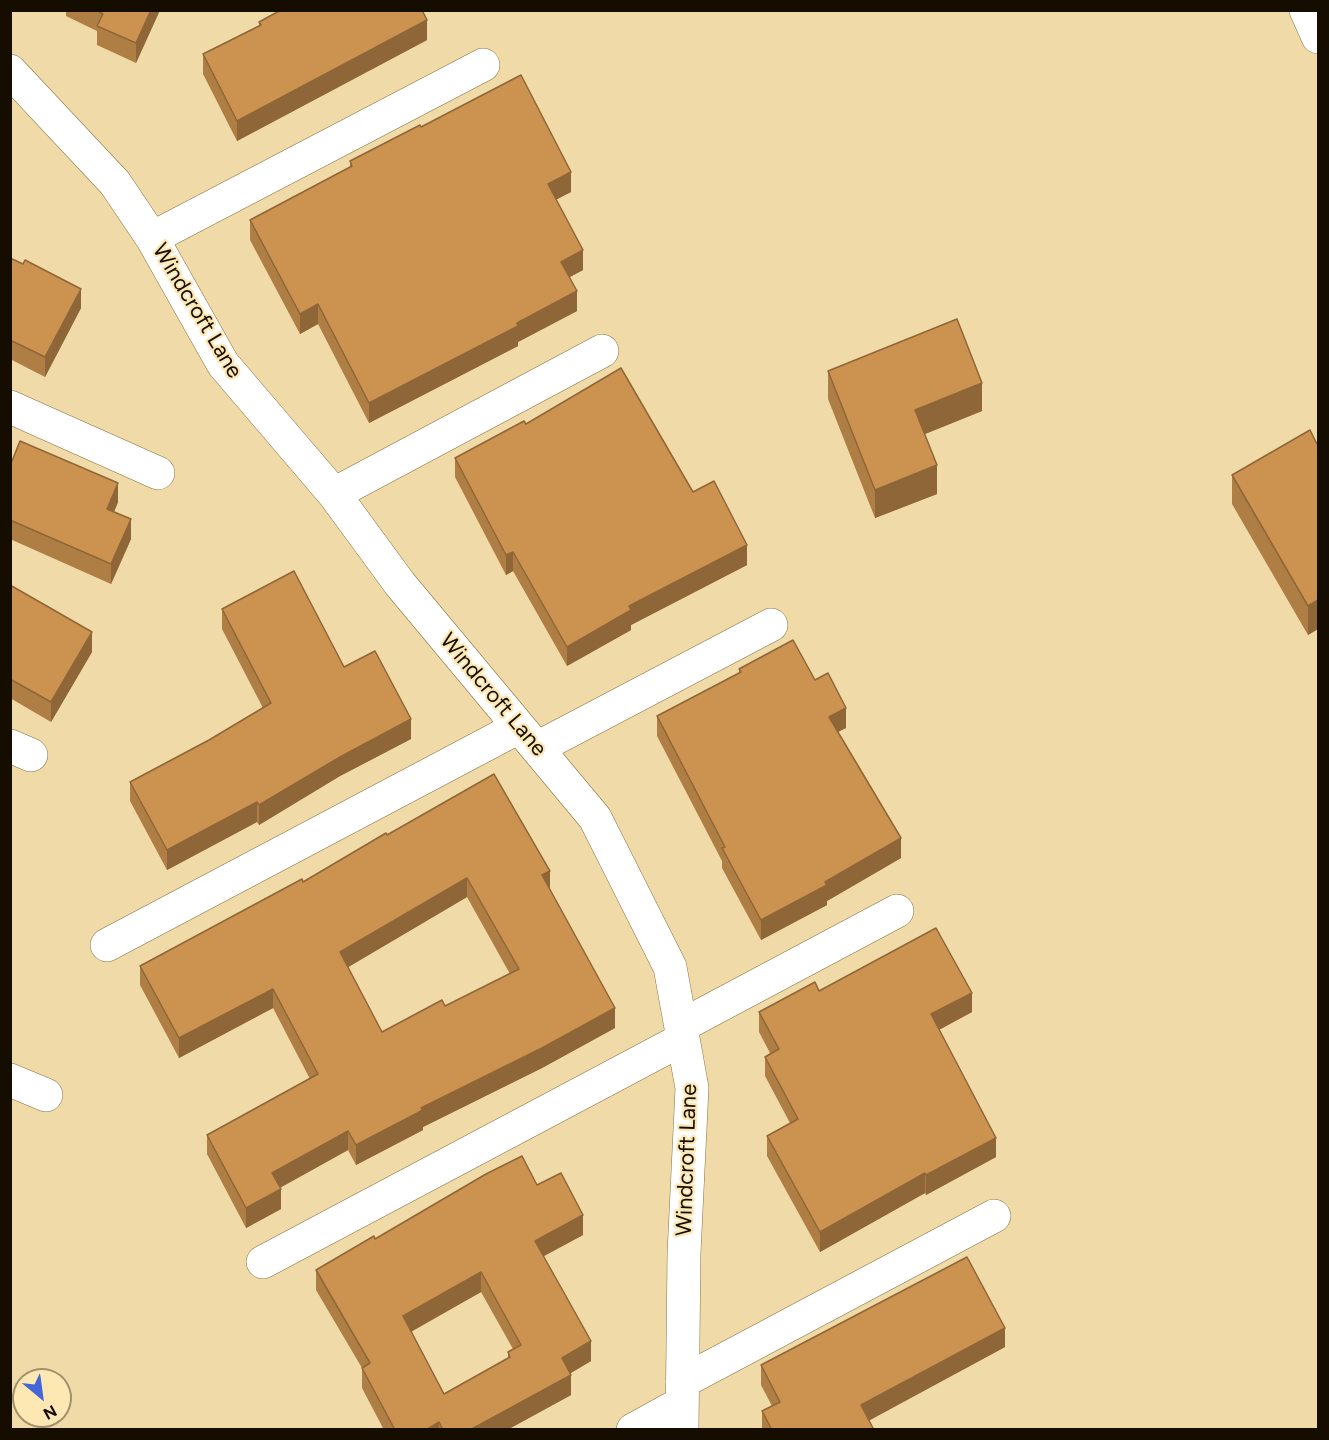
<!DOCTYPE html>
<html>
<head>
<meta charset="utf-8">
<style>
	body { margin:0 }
	#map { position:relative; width:1329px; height:1440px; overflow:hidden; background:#f0daa7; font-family:Figtree,sans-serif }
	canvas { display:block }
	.frame { position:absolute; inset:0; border:12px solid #140d00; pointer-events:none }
	.north { position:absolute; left:12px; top:1368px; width:60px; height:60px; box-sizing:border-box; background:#fde7b3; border:2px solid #a0906b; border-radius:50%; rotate:151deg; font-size:16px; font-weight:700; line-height:24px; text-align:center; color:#140d00 }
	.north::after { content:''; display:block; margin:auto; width:21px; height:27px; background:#4566d9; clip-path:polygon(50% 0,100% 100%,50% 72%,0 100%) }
</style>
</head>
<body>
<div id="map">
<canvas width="1329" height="1440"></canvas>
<div class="frame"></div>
<div class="north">N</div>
</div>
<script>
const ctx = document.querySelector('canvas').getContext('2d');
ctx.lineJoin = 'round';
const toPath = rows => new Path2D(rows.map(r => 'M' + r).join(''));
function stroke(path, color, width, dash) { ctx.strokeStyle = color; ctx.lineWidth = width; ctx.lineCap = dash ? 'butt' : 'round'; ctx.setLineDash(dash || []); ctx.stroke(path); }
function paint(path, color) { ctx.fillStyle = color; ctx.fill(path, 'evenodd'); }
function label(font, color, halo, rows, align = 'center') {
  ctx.font = font + ' Figtree,sans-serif'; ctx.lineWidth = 4.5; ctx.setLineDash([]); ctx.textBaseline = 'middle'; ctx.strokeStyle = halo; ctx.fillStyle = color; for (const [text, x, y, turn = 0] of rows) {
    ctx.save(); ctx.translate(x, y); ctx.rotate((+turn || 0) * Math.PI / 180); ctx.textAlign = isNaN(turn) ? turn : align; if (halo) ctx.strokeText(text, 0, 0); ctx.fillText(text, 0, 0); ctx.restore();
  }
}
const minor = toPath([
	[1306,10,1318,37],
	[10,71,115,183,152,238,223,364,334,494,400,584,595,818,670,967,692,1088,684,1253,682,1430],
	[152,238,483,65],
	[10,407,158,473],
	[334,494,602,351],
	[10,746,31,755],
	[537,748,771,625],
	[107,945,519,727],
	[681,1026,897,911],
	[10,1080,46,1095],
	[263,1262,683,1039],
	[682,1382,994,1216],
	[633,1430,682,1403]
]);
stroke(minor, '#867242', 34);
stroke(minor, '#fff', 33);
paint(toPath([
	[66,10,160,10,136,63,97,45,97,31,66,16],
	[259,22,427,40,237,141,203,74,203,54,259,26],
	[421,127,571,192,556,199,583,270,569,277,577,311,518,342,518,346,369,423,318,324,300,334,250,240,250,220,350,168,350,161],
	[10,258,81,308,45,377,10,359],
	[828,371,982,411,925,434,937,494,875,518,828,399],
	[526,424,693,492,747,565,631,625,631,630,567,666,513,571,506,575,455,477,455,458],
	[1318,446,1318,629,1308,635,1232,504,1232,475],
	[10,466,118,502,114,512,131,539,111,584,10,539],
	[10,585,92,652,51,722,10,698],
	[222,609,344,667,411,739,340,776,259,825,257,822,167,870,130,801,130,782,209,740,263,708,222,629],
	[739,669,815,680,846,728,838,732,901,858,827,901,827,905,761,940,722,868,722,861,657,736,657,716,739,673],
	[387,835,550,889,615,1028,542,1068,423,1127,423,1130,356,1165,348,1150,280,1188,281,1209,246,1228,207,1154,207,1135,310,1079,273,1008,179,1058,140,985,140,966,303,882],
	[467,897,510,974,445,1006,382,1032,348,967],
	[819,991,972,1012,939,1030,996,1157,926,1195,925,1193,820,1252,767,1156,767,1136,790,1123,765,1076,765,1057,770,1053,759,1032,759,1012],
	[537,1185,583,1235,543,1256,591,1361,571,1373,571,1395,507,1430,384,1430,362,1388,362,1368,316,1290,316,1270,375,1239],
	[481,1292,513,1349,508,1352,508,1359,444,1394,411,1332],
	[1005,1347,869,1420,874,1430,762,1430,762,1411,772,1406,761,1385,761,1365]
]), '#af7e44');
paint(toPath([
	[151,10,160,10,136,63,136,43],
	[427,20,427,40,237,141,237,121],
	[571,172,571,192,548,204,548,184],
	[583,250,583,270,561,282,561,262],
	[81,289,81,308,45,377,45,357],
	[577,291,577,311,518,342,518,346,369,423,369,403],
	[318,304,318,324,300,334,300,314],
	[982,383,982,411,915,438,915,410],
	[937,465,937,494,875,518,875,490],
	[118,483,118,502,107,529,107,509],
	[131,519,131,539,111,584,111,564],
	[747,545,747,565,631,625,631,630,567,666,567,647,629,606],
	[513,552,513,571,506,575,506,555],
	[1318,600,1318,629,1308,635,1308,606],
	[92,632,92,652,51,722,51,702],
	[846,708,846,728,829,736,829,717],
	[411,719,411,739,340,776,259,825,259,805,340,757],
	[257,802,257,822,167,870,167,850],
	[901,838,901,858,827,901,827,905,761,940,761,920],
	[550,871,550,891,542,875],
	[467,878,467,897,340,972,340,952],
	[273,989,273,1008,179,1058,179,1038],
	[972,993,972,1012,931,1034,931,1014],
	[615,1008,615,1028,542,1068,423,1127,423,1130,356,1165,356,1145,421,1108],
	[348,1131,348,1150,272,1192,272,1173],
	[996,1138,996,1157,926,1195,926,1175],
	[925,1173,925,1193,820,1252,820,1232],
	[281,1189,281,1209,246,1228,246,1208],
	[583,1215,583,1235,535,1261,535,1241],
	[481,1272,481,1292,403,1336,403,1316],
	[1005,1328,1005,1347,861,1425,861,1405],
	[591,1341,591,1361,562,1378,562,1358],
	[571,1375,571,1395,507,1430,470,1430],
	[439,1422,439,1430,426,1430]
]), '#8f6637');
const building = toPath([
	[96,10,151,10,136,43,97,26,103,14,96,10],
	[281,10,422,10,427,20,237,121,203,54,261,25,259,22,281,10],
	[521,75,571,172,548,184,583,250,561,262,577,291,517,323,518,326,369,403,318,304,300,314,250,220,352,166,350,161,420,125,421,127,521,75],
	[10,258,23,264,25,260,81,289,45,357,10,340,10,258],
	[957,319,982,383,915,410,937,465,875,490,828,371,957,319],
	[621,368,693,492,714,481,747,545,629,606,631,610,567,647,513,552,506,555,455,458,524,421,526,424,621,368],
	[1310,430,1318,446,1318,600,1308,606,1232,475,1310,430],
	[20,441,118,483,107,509,131,519,111,564,10,520,10,466,20,441],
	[294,571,344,667,375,651,411,719,340,757,259,805,257,802,167,850,130,782,209,740,271,703,222,609,294,571],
	[10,585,92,632,51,702,10,679,10,585],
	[793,640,815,680,828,673,846,708,829,717,901,838,825,882,827,885,761,920,722,848,725,847,657,716,741,672,739,669,793,640],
	[494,774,550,871,542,875,615,1008,542,1048,421,1108,423,1110,356,1145,348,1131,272,1173,281,1189,246,1208,207,1135,318,1074,273,989,179,1038,140,966,302,879,303,882,386,833,387,835,494,774],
	[467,878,519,969,445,1006,442,1000,382,1032,340,952,467,878],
	[936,928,972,993,931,1014,996,1138,926,1175,925,1173,820,1232,767,1136,798,1119,765,1057,779,1049,759,1012,815,982,819,991,936,928],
	[522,1156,537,1185,561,1173,583,1215,535,1241,591,1341,562,1358,571,1375,470,1430,443,1430,439,1422,426,1430,395,1430,362,1368,370,1363,316,1270,374,1236,375,1239,486,1174,522,1156],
	[481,1272,521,1345,508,1352,510,1357,444,1394,403,1316,481,1272],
	[967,1257,1005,1328,861,1405,874,1430,772,1430,762,1411,780,1402,761,1365,967,1257]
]);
paint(building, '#cc924f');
stroke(building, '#8f6637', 1.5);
label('22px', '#140d00', '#fde7b3', [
	["Windcroft Lane",197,311,59],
	["Windcroft Lane",493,695,50],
	["Windcroft Lane",687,1160,-88]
]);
</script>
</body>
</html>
